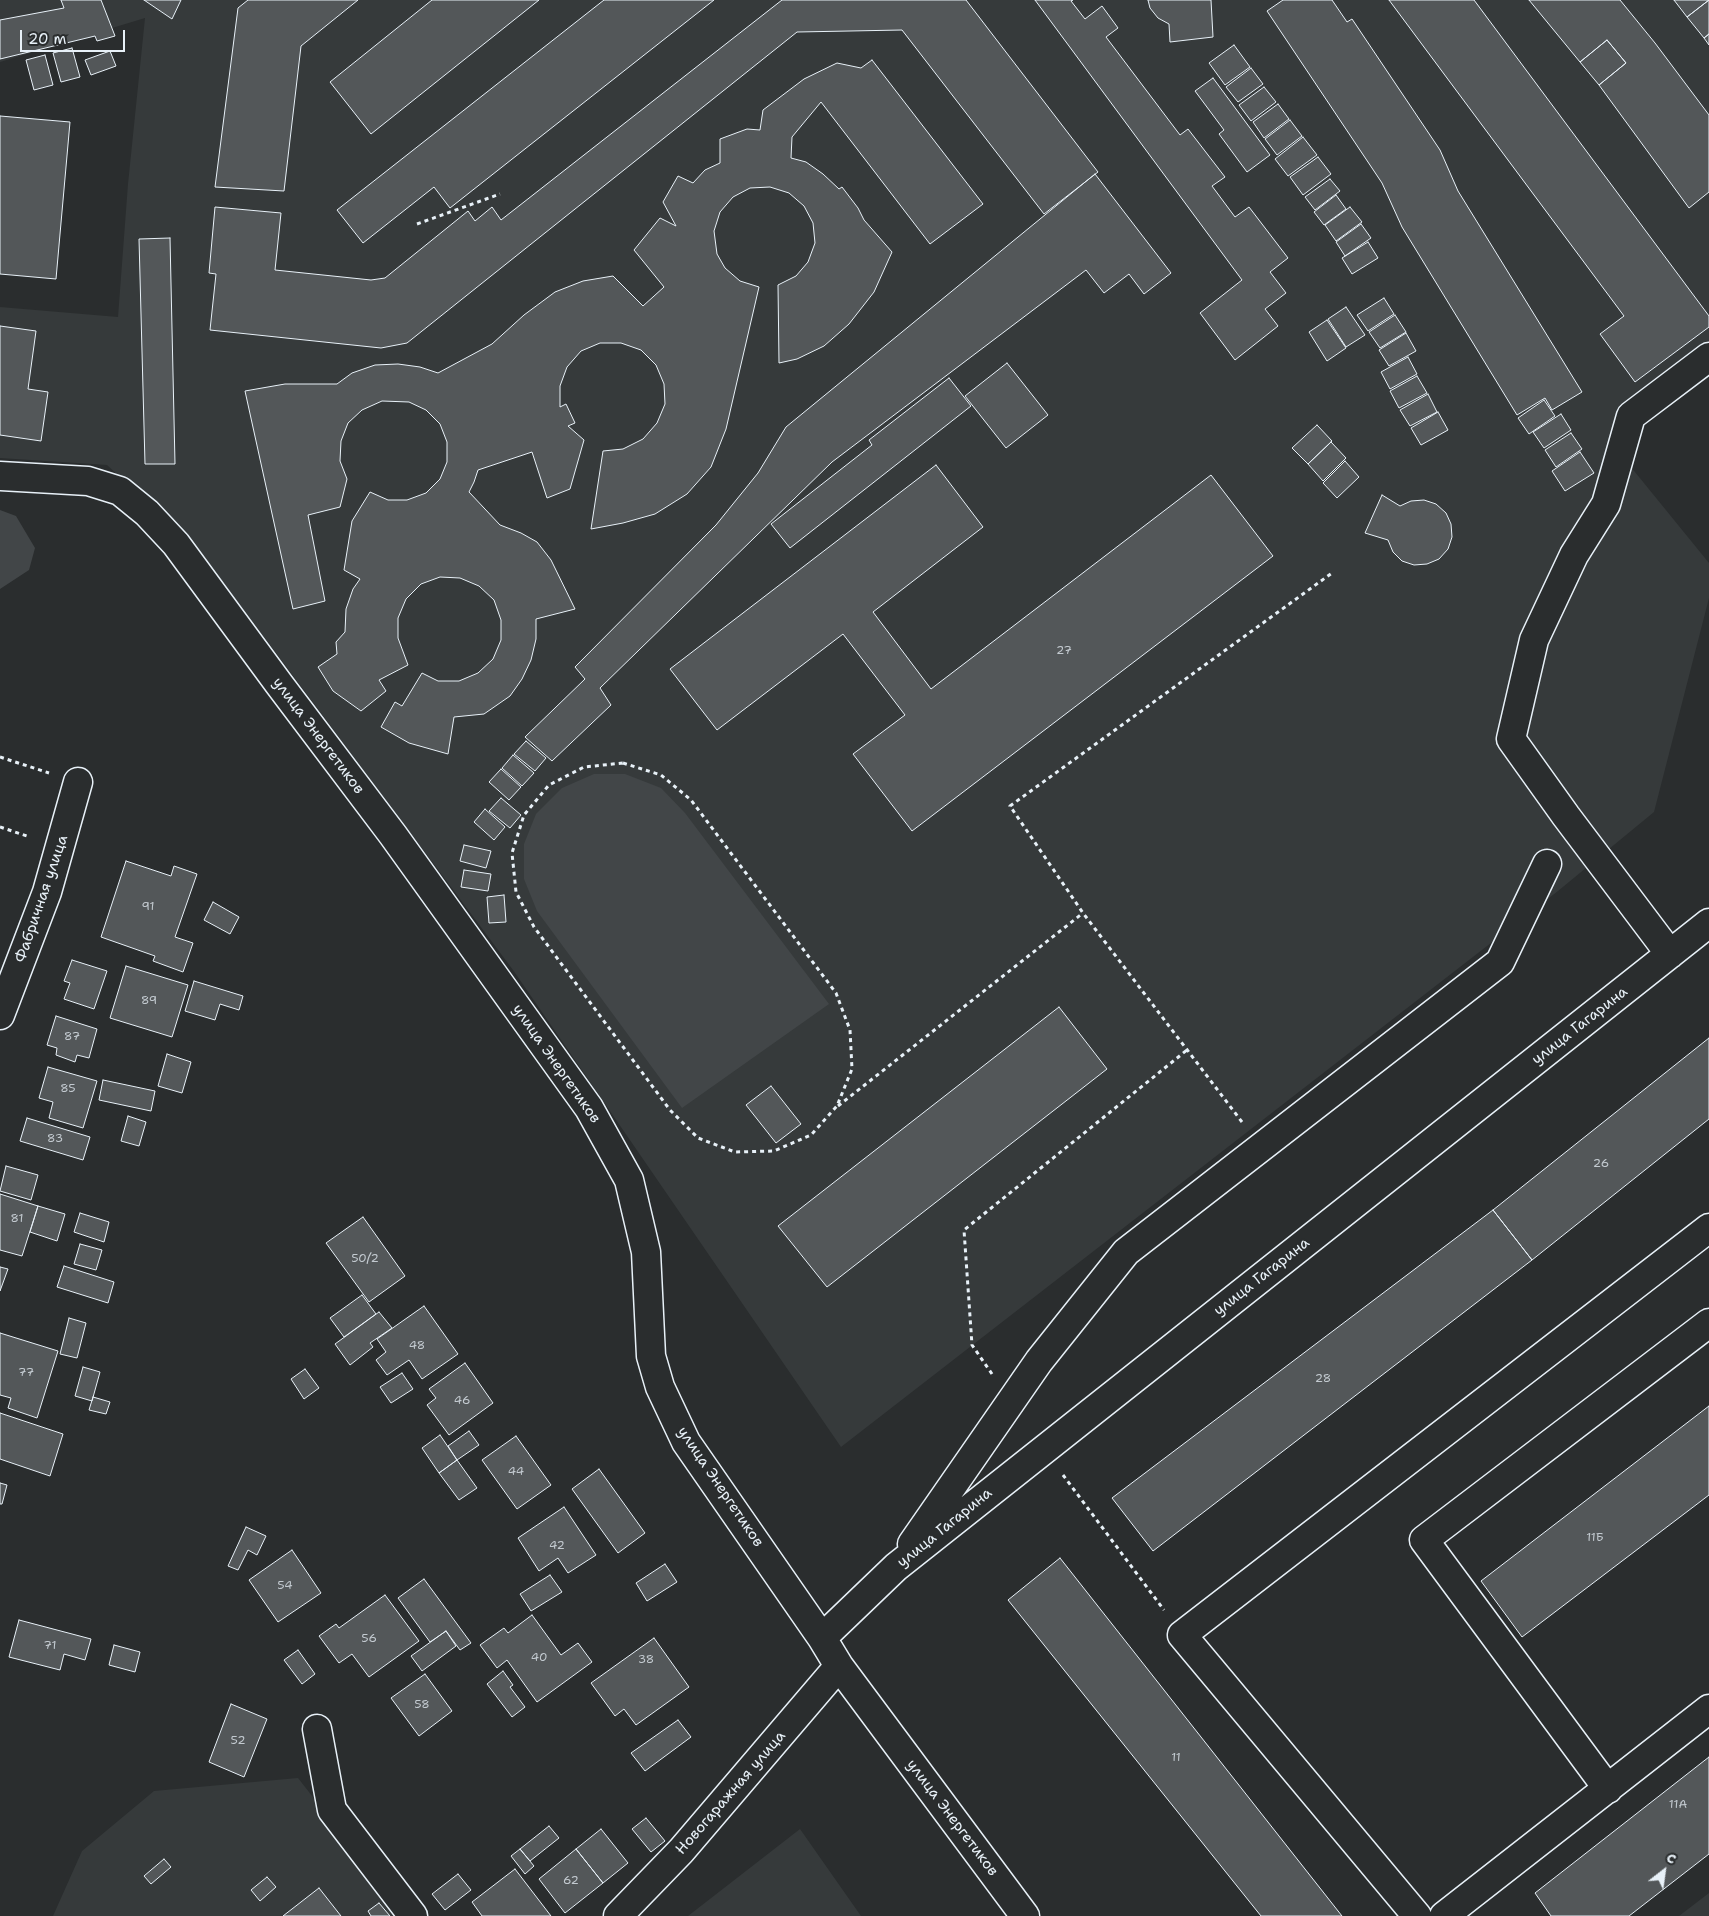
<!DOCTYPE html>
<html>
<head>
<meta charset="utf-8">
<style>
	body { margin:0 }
	#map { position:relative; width:1709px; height:1916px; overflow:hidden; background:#2a2d2e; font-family:"Shantell Sans",sans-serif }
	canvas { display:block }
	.north { position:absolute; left:1639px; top:1846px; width:50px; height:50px; -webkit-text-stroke:4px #2a2d2e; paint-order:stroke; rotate:30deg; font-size:14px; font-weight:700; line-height:20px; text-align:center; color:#e8f1f8 }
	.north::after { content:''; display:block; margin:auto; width:18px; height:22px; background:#e8f1f8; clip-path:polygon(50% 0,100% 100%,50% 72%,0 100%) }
	.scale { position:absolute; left:20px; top:30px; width:105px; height:22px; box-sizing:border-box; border:2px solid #e8f1f8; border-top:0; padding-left:6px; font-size:15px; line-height:18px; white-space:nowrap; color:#e8f1f8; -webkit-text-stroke:4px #2a2d2e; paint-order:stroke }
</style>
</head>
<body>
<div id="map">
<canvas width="1709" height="1916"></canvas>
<div class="north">С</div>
<div class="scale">20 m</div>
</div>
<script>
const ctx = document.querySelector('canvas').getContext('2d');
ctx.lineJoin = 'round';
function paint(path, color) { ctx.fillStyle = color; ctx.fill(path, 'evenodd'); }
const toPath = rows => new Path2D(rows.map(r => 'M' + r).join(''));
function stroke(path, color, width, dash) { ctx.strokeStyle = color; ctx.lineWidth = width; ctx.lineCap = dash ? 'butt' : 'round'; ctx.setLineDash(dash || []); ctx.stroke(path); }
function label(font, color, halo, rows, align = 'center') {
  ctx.font = font + ' "Shantell Sans",sans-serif'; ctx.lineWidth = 4; ctx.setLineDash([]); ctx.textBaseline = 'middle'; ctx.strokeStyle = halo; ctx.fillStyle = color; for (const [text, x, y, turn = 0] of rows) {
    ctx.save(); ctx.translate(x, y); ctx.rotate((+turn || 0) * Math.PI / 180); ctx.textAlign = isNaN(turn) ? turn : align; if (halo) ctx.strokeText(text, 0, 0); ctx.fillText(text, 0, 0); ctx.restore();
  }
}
paint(toPath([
	[0,0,1709,0,1709,372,1613,445,1709,563,1709,598,1654,812,1558,891,841,1447,513,970,199,550,107,465,0,458,0,307,118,317,128,184,145,18,0,62],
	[298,1778,406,1916,53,1916,82,1851,154,1791],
	[800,1829,861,1916,688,1916],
	[1709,1893,1709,1916,1679,1916]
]), '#363a3b');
paint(toPath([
	[0,510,16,516,35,548,29,570,0,589],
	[594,774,625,774,661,788,685,813,829,1004,682,1108,537,911,524,879,524,844,536,814,562,788]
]), '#424648');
const building = toPath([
	[61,0,101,0,115,36,97,41,95,36,0,59,0,20,64,8,61,0],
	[144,0,181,0,172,19,144,0],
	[248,0,358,0,301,46,284,191,215,187,238,8,248,0],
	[432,0,539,0,371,134,330,82,432,0],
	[604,0,714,0,450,208,434,187,363,243,337,210,604,0],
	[782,0,966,0,1098,172,1044,214,902,30,797,32,407,343,381,348,210,330,216,274,209,273,215,207,281,213,275,270,371,280,385,278,468,211,475,221,492,207,501,220,782,0],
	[1035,0,1073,0,1071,1,1085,19,1102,6,1118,28,1106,37,1180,135,1188,129,1225,177,1212,186,1235,217,1249,207,1288,258,1270,272,1286,293,1265,309,1278,326,1235,360,1200,313,1242,280,1035,0],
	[1148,0,1211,0,1213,37,1170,42,1169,24,1158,18,1150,8,1148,0],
	[1283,0,1332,0,1347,22,1352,19,1440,150,1458,191,1582,392,1552,410,1545,398,1517,415,1402,227,1382,183,1267,11,1283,0],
	[1389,0,1474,0,1709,316,1709,327,1635,382,1600,334,1624,316,1389,0],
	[1529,0,1620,0,1655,43,1709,115,1709,192,1689,208,1599,85,1626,63,1607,40,1580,62,1529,0],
	[1674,0,1709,0,1687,17,1674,0],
	[1709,0,1709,34,1704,38,1687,17,1709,0],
	[1709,34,1709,45,1704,38,1709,34],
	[1607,40,1626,63,1599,85,1580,62,1607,40],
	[1234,45,1250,67,1225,85,1209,63,1234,45],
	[72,48,80,77,61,82,53,53,72,48],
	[110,51,116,66,91,75,85,60,110,51],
	[45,55,53,85,34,90,26,60,45,55],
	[872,60,983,204,930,244,821,102,792,137,791,158,806,162,823,174,839,189,842,187,858,208,864,220,892,252,874,292,849,324,824,346,797,359,779,363,778,285,796,276,808,262,815,243,813,223,804,206,789,193,770,187,750,188,733,197,720,212,714,231,717,254,725,268,740,281,759,287,726,429,711,467,687,494,655,514,623,523,591,529,603,451,623,449,643,439,657,423,665,404,664,384,656,365,641,350,621,343,600,343,581,351,567,367,560,386,560,407,566,404,575,423,568,426,584,440,570,489,547,498,532,452,478,470,474,482,469,492,500,525,521,533,537,542,551,560,575,609,536,619,536,639,531,660,522,679,510,696,484,714,454,717,448,754,409,743,381,727,395,702,402,706,422,673,438,681,459,681,478,673,493,659,501,640,501,620,494,600,479,586,460,578,440,577,421,584,406,599,398,618,398,638,408,665,379,680,386,691,361,711,333,691,318,667,337,654,336,642,345,632,346,609,353,589,360,579,344,570,352,521,370,492,388,500,407,500,426,493,440,479,447,462,447,442,440,424,426,410,409,402,382,401,362,410,348,423,341,441,340,461,347,479,340,507,308,515,325,601,293,609,245,391,285,384,337,384,352,373,375,365,398,364,420,367,438,373,492,344,524,315,555,292,583,281,613,276,643,306,664,287,634,250,660,218,676,226,663,202,678,176,693,183,705,170,720,163,720,139,747,129,760,130,763,110,804,79,837,63,861,68,872,60],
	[1251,68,1263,84,1238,102,1226,87,1251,68],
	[1213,78,1270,155,1247,172,1219,134,1224,130,1195,91,1213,78],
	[1264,87,1276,102,1251,121,1239,105,1264,87],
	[1278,104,1289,119,1264,138,1253,122,1278,104],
	[0,116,70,122,56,279,0,274,0,116],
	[1290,120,1302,136,1277,155,1265,139,1290,120],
	[1303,137,1317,155,1288,176,1275,159,1303,137],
	[1318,157,1331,174,1303,195,1290,177,1318,157],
	[1095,174,1171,273,1144,294,1129,274,1104,293,1086,270,832,462,600,688,611,705,552,761,525,737,585,679,575,667,716,525,758,473,786,427,1095,174],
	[1330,179,1340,191,1315,210,1305,197,1330,179],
	[1336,195,1346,209,1324,225,1314,212,1336,195],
	[1350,207,1362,222,1336,241,1325,225,1350,207],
	[1361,224,1371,238,1345,256,1336,242,1361,224],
	[170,238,175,464,145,464,139,239,170,238],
	[1368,242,1378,258,1352,274,1342,258,1368,242],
	[1384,298,1394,314,1368,331,1357,315,1384,298],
	[1346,307,1365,335,1346,347,1328,319,1346,307],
	[1395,315,1406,332,1380,348,1369,332,1395,315],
	[1327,320,1346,348,1327,361,1309,332,1327,320],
	[0,326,36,331,28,389,48,392,41,441,0,435,0,326],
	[1406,333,1416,351,1389,366,1379,350,1406,333],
	[1408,357,1417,374,1390,389,1381,372,1408,357],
	[1007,363,1048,415,1006,448,965,396,1007,363],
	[1417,376,1427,393,1399,408,1390,391,1417,376],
	[949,378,971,406,790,548,771,524,872,445,869,440,949,378],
	[1428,394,1437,412,1410,426,1400,410,1428,394],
	[1544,400,1555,416,1529,434,1518,418,1544,400],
	[1438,412,1448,430,1421,445,1411,428,1438,412],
	[1561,414,1571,430,1544,448,1533,432,1561,414],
	[1317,425,1332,441,1308,464,1292,448,1317,425],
	[1571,433,1582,449,1556,467,1545,450,1571,433],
	[1331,442,1346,458,1323,481,1308,464,1331,442],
	[1580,452,1594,473,1565,491,1552,471,1580,452],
	[1345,461,1359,477,1337,498,1323,483,1345,461],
	[936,465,983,527,873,612,931,689,1211,475,1273,556,912,831,853,754,905,715,843,634,717,730,670,669,936,465],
	[1382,495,1400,506,1411,501,1424,500,1436,504,1446,513,1451,524,1452,537,1448,549,1439,559,1427,564,1414,565,1402,561,1393,552,1388,540,1365,533,1382,495],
	[526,741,546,758,535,771,514,754,526,741],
	[513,755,534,773,522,786,502,768,513,755],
	[501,769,521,787,509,800,489,782,501,769],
	[501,798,521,815,510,828,489,811,501,798],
	[485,809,505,827,494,840,474,822,485,809],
	[464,845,491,851,486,868,460,861,464,845],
	[126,861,171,876,174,866,197,874,175,937,193,943,183,972,153,961,155,956,101,937,126,861],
	[464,870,491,874,488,891,461,887,464,870],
	[504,895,506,922,489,923,487,897,504,895],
	[213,902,239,917,230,934,204,920,213,902],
	[72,960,107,971,94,1009,64,999,70,983,64,981,72,960],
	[126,966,188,985,172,1037,110,1018,126,966],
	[194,981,243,996,239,1010,220,1004,215,1020,185,1011,194,981],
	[1059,1007,1107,1069,827,1287,778,1226,1059,1007],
	[56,1016,97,1029,89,1058,77,1055,75,1062,56,1055,57,1048,47,1045,56,1016],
	[1709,1038,1709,1119,1532,1260,1493,1210,1709,1038],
	[167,1054,191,1062,182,1093,158,1086,167,1054],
	[48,1067,97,1081,83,1128,49,1118,53,1102,39,1098,48,1067],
	[103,1080,155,1091,151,1111,99,1100,103,1080],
	[771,1086,801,1124,776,1143,746,1105,771,1086],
	[128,1116,146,1122,139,1146,121,1141,128,1116],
	[27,1118,90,1137,83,1160,20,1141,27,1118],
	[6,1166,38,1175,31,1200,0,1191,6,1166],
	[0,1194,38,1206,22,1256,0,1250,0,1194],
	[38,1206,65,1214,57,1241,30,1232,38,1206],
	[1493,1210,1532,1260,1153,1551,1112,1498,1493,1210],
	[80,1213,109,1222,104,1242,74,1232,80,1213],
	[363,1217,405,1276,369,1302,326,1243,363,1217],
	[80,1244,102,1250,96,1270,74,1264,80,1244],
	[64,1266,114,1282,108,1303,57,1287,64,1266],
	[0,1267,8,1269,0,1291,0,1267],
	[362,1295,376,1314,344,1337,330,1318,362,1295],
	[424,1306,458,1354,422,1379,409,1360,387,1375,376,1360,386,1352,377,1339,424,1306],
	[379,1312,392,1328,370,1343,373,1347,350,1365,335,1344,379,1312],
	[69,1318,86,1323,77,1358,60,1354,69,1318],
	[0,1333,58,1351,37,1418,8,1408,11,1398,0,1395,0,1333],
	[465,1363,493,1403,449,1435,427,1405,436,1398,429,1389,465,1363],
	[83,1367,100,1372,92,1401,75,1396,83,1367],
	[305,1369,319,1388,304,1399,291,1379,305,1369],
	[402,1373,413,1389,391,1403,380,1387,402,1373],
	[93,1397,110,1402,106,1414,89,1410,93,1397],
	[1709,1406,1709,1495,1522,1637,1481,1581,1709,1406],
	[0,1413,63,1434,50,1476,0,1459,0,1413],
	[469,1431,479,1445,457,1460,448,1446,469,1431],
	[440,1435,457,1460,439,1473,422,1448,440,1435],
	[516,1436,551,1485,517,1509,482,1460,516,1436],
	[457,1460,477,1488,459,1500,439,1473,457,1460],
	[599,1469,645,1533,618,1553,572,1489,599,1469],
	[0,1483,7,1485,2,1504,0,1504,0,1483],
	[564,1507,596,1555,568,1573,558,1558,539,1571,518,1538,564,1507],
	[246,1527,266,1536,257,1555,248,1550,238,1570,228,1566,246,1527],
	[292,1550,321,1593,278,1622,249,1580,292,1550],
	[1060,1558,1342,1916,1261,1916,1008,1600,1060,1558],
	[665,1564,677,1582,647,1601,636,1583,665,1564],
	[550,1575,562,1592,531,1611,520,1594,550,1575],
	[424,1579,471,1643,460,1650,446,1631,430,1642,398,1598,424,1579],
	[385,1595,419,1641,369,1677,352,1654,339,1663,319,1636,336,1624,339,1628,385,1595],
	[532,1615,561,1655,578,1643,592,1662,537,1702,507,1660,497,1668,480,1645,504,1628,508,1633,532,1615],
	[19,1620,91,1639,85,1660,64,1654,60,1670,9,1657,19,1620],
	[446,1631,456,1646,422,1671,411,1656,446,1631],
	[654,1638,689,1687,636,1725,624,1709,615,1716,591,1683,654,1638],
	[114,1645,140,1652,135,1672,109,1665,114,1645],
	[298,1650,315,1674,302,1684,284,1660,298,1650],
	[503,1671,513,1685,510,1687,525,1707,512,1717,487,1684,503,1671],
	[425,1674,452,1711,419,1736,391,1698,425,1674],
	[231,1704,267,1719,244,1777,209,1762,231,1704],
	[678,1720,691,1737,645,1771,631,1753,678,1720],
	[1709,1757,1709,1854,1629,1916,1551,1916,1535,1893,1709,1757],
	[646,1818,665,1841,651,1852,632,1829,646,1818],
	[549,1826,559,1838,530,1861,520,1849,549,1826],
	[601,1829,628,1863,603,1883,576,1849,601,1829],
	[520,1849,534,1866,525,1874,511,1856,520,1849],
	[576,1849,603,1883,565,1913,539,1879,576,1849],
	[164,1859,171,1867,151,1884,144,1876,164,1859],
	[515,1869,551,1916,482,1916,472,1902,515,1869],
	[458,1874,471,1890,445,1910,432,1894,458,1874],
	[267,1877,276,1887,260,1901,251,1890,267,1877],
	[319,1888,341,1916,283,1916,319,1888],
	[379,1903,390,1916,371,1916,368,1911,379,1903]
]);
paint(building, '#535759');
stroke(building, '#e8f1f8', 1);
const minor = toPath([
	[0,476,88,481,120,491,147,513,176,544,279,684,393,835,589,1108,629,1180,646,1252,651,1356,660,1387,686,1442,822,1638,839,1666,1025,1916],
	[1670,954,1566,816,1511,739,1534,640,1574,555,1606,504,1631,416,1709,357],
	[0,1015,47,892,78,782],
	[912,1544,1039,1361,1126,1252,1500,962,1547,864],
	[822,1638,896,1567,1709,923],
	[317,1729,332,1810,413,1916],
	[1608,1789,1424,1540,1709,1323],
	[618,1916,681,1851,839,1666],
	[1417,1916,1182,1635,1709,1228],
	[1444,1916,1709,1709]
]);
stroke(minor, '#e8f1f8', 31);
stroke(toPath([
	[417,224,500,194],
	[0,757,49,773],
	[623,763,661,775,691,800,836,993,850,1030,852,1069,837,1106,811,1135,774,1151,735,1152,698,1138,670,1110,534,927,516,892,512,853,524,815,549,785,584,767,623,763],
	[0,827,30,837],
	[838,1106,1083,913],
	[1242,1122,1083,913,1010,806,1332,573],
	[992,1374,972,1345,964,1230,1187,1050],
	[1063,1475,1164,1610]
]), '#e8f1f8', 3, [4, 4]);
stroke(minor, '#2a2d2e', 28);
label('12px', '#c3cad0', null, [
	["27",1064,651],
	["91",148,907],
	["89",149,1001],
	["87",72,1037],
	["85",68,1089],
	["83",55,1139],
	["26",1601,1164],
	["81",17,1219],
	["50/2",365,1259],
	["48",417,1346],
	["77",26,1373],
	["28",1323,1379],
	["46",462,1401],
	["44",516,1472],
	["11Б",1595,1538],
	["42",557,1546],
	["54",285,1586],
	["56",369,1639],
	["71",50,1646],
	["40",539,1658],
	["38",646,1660],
	["58",422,1705],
	["52",238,1741],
	["11",1176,1758],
	["11А",1678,1805],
	["62",571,1881]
]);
label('15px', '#e8f1f8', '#2a2d2e', [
	["улица Энергетиков",318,736,53],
	["Фабричная улица",42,899,-71],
	["улица Гагарина",1580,1026,-38],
	["улица Энергетиков",556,1064,55],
	["улица Гагарина",1262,1277,-38],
	["улица Энергетиков",720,1487,56],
	["улица Гагарина",945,1528,-39],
	["Новогаражная улица",731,1793,-49],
	["улица Энергетиков",952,1818,53]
]);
</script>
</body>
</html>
